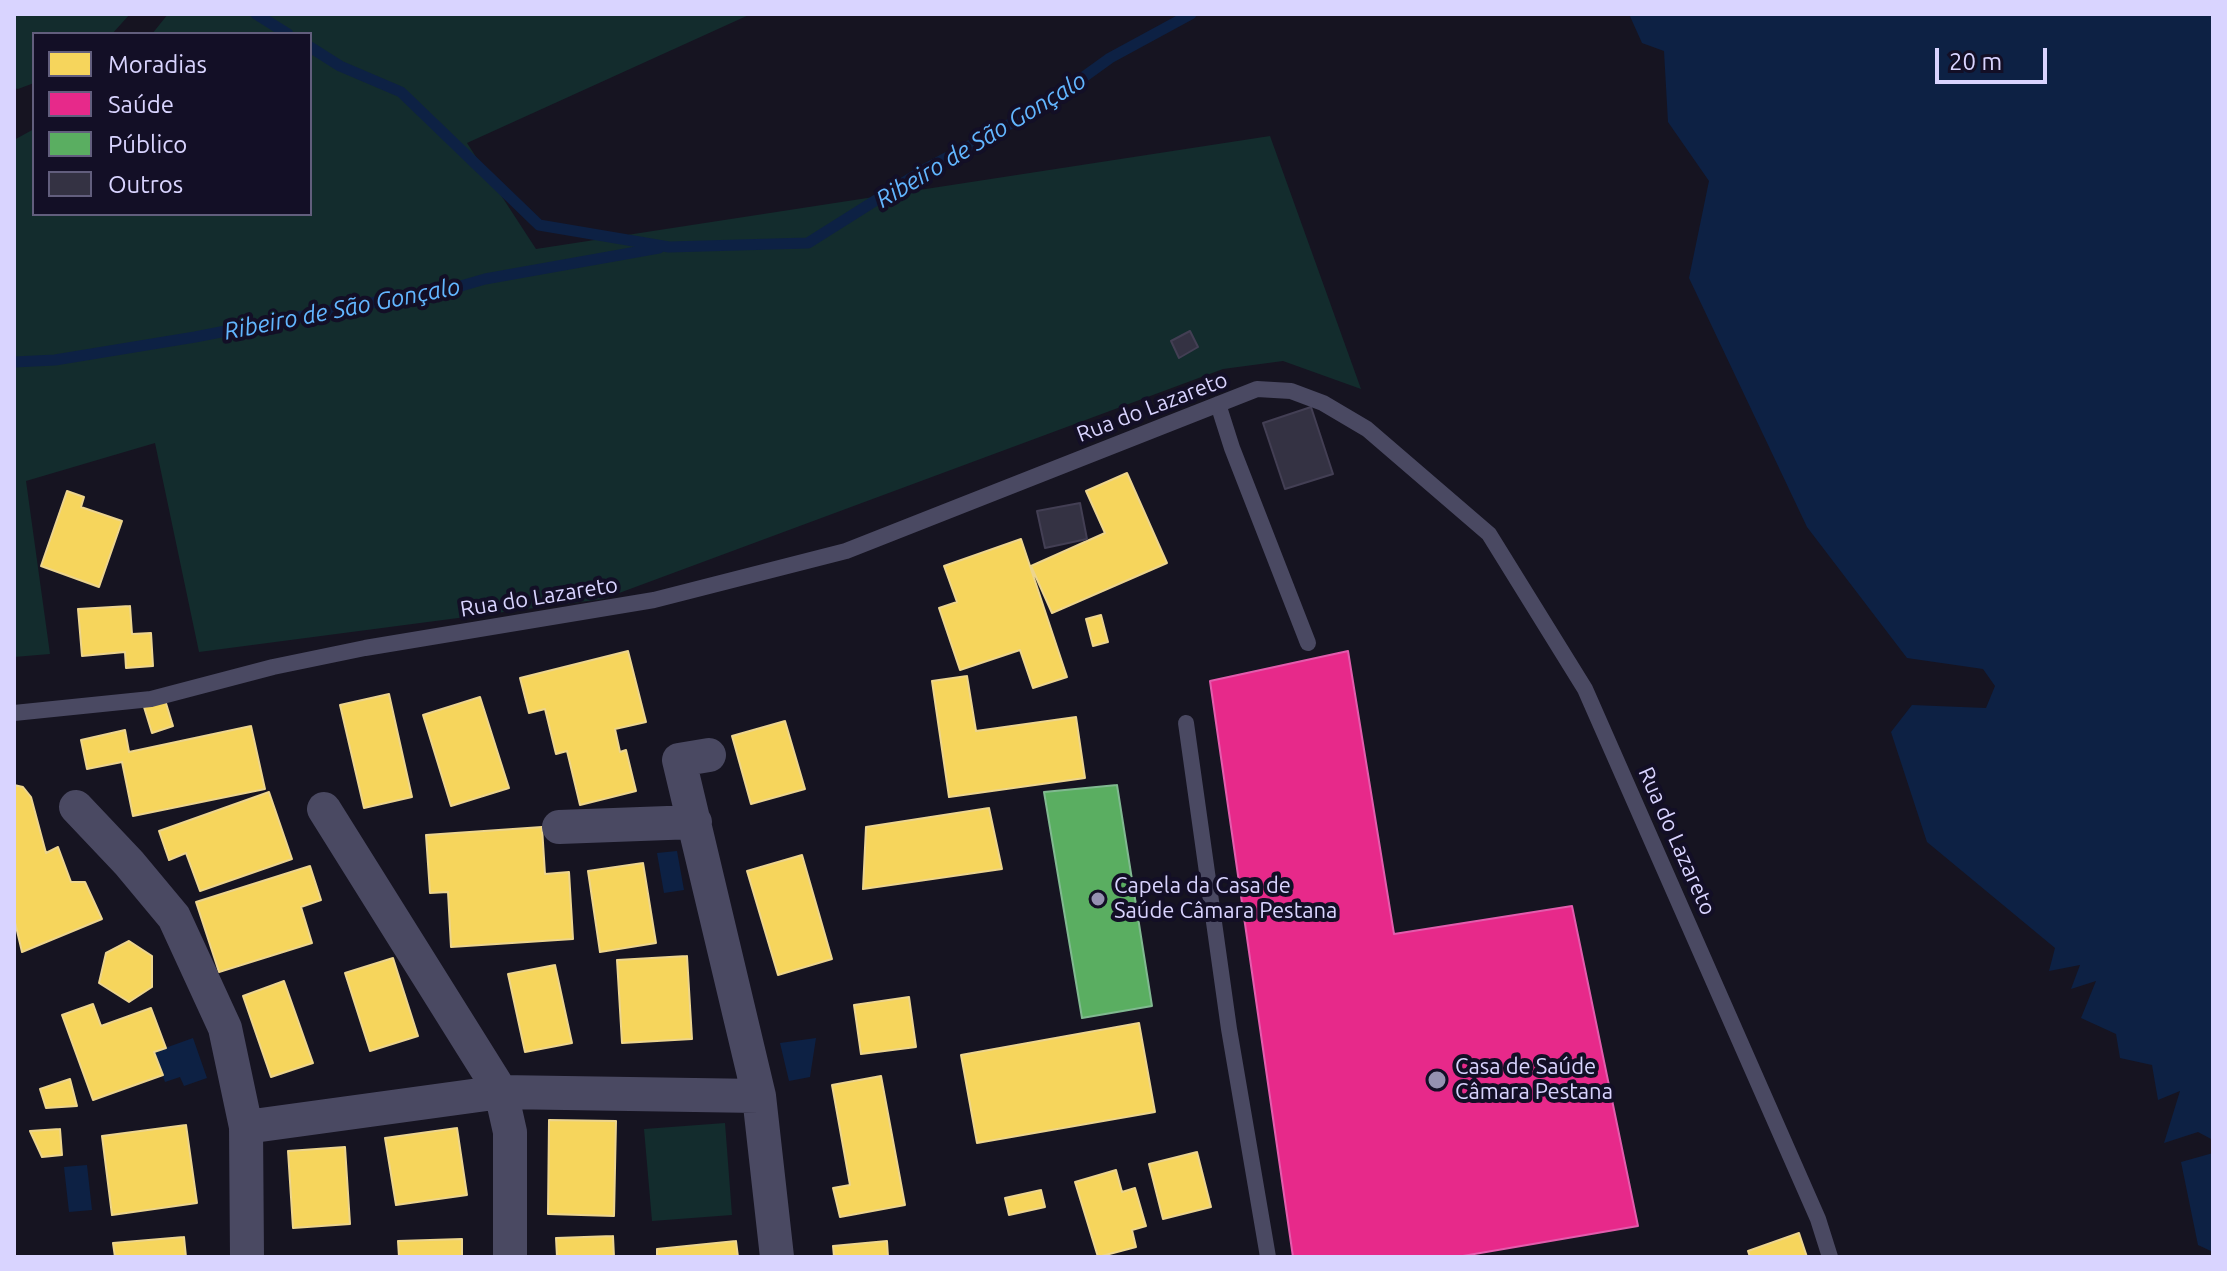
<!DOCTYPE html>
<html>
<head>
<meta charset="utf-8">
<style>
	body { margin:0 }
	#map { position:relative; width:2227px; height:1271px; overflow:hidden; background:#161421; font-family:Ubuntu,sans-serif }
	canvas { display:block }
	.frame { position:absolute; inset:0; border:16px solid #d9d4ff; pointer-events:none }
	.legend { position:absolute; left:32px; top:32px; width:280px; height:184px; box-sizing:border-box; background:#130f26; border:2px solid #625e7d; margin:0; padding:10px 14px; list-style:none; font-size:24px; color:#d9d4ff }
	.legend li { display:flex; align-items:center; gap:16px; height:40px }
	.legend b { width:40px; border:2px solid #625e7d }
	.scale { position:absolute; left:1935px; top:48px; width:112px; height:36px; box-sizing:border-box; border:4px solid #d9d4ff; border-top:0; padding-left:10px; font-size:24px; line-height:28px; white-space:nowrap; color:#d9d4ff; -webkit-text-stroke:6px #130f26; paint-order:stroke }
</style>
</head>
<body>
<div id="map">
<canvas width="2227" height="1271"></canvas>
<div class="frame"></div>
<ul class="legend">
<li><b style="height:22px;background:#f6d55c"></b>Moradias</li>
<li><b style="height:22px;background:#e7298a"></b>Saúde</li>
<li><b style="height:22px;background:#5aae61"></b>Público</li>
<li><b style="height:22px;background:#343243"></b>Outros</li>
</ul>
<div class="scale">20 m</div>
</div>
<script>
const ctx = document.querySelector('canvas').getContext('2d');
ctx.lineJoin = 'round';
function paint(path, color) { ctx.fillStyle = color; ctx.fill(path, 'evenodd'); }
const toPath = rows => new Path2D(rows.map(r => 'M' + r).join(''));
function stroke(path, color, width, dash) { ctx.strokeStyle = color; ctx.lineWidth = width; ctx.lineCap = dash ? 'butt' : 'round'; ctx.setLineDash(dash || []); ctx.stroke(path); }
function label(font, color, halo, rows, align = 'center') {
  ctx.font = font + ' Ubuntu,sans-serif'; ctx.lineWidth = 8; ctx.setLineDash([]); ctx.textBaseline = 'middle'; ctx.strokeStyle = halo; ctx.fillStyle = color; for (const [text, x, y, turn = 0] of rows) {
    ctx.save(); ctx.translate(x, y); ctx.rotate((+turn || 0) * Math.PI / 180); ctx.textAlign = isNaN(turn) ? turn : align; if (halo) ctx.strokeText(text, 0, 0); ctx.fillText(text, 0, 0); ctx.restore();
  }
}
paint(toPath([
	[14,14,130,14,112,34,34,34,34,83,18,89,14,88],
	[168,14,751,14,467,143,536,249,1270,136,1361,389,1283,361,1223,369,603,599,199,652,155,443,26,481,50,654,14,657,14,140,34,129,34,214,310,214,310,34,152,34],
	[725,1123,732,1215,652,1221,644,1129]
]), '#132c2d');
paint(toPath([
	[1629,14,2213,14,2213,1140,2198,1132,2164,1143,2180,1091,2158,1100,2152,1065,2120,1058,2116,1034,2081,1018,2096,981,2071,989,2080,965,2049,971,2055,948,1927,842,1891,732,1912,705,1986,708,1995,686,1983,669,1907,658,1807,527,1689,278,1709,181,1668,122,1664,51,1642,43],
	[677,851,684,890,664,893,657,853],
	[193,1038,207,1078,184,1086,180,1077,165,1082,154,1052],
	[816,1038,810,1077,789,1081,780,1043],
	[2213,1153,2213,1252,2198,1245,2181,1162],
	[87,1165,92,1210,69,1212,64,1167]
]), '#0d2144');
const homes = toPath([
	[1127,473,1167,563,1052,613,1031,566,1105,533,1086,491,1127,473],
	[67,491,84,497,81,507,122,521,99,587,41,566,67,491],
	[1021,539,1067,677,1033,688,1020,650,960,670,939,608,957,602,944,566,1021,539],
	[130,606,132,634,151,633,153,666,126,668,125,652,82,656,78,609,130,606],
	[1101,615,1108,642,1093,646,1086,619,1101,615],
	[628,651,646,722,615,729,620,752,626,750,636,791,580,805,567,751,556,754,545,709,529,713,520,678,628,651],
	[967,676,976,731,1076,717,1085,778,949,797,932,681,967,676],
	[389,694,412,797,364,808,340,705,389,694],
	[480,697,509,788,451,806,423,715,480,697],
	[165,700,173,726,152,733,144,707,165,700],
	[785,721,805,789,751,804,732,736,785,721],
	[251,726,265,789,133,816,122,762,87,769,81,740,125,730,129,752,251,726],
	[14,785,23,787,31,797,46,853,58,847,71,882,85,882,102,919,22,952,14,918,14,785],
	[269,792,292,859,200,891,186,853,169,860,159,831,269,792],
	[989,808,1002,869,863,889,866,827,989,808],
	[542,827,545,874,569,872,573,939,451,947,448,892,430,893,426,835,542,827],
	[802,855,832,959,778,975,747,871,802,855],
	[643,863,656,943,600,952,588,871,643,863],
	[310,866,321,900,301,907,312,943,219,972,196,902,310,866],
	[129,941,152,956,152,987,129,1002,99,983,106,953,129,941],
	[687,956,692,1039,622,1043,617,960,687,956],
	[393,958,418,1036,370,1051,345,973,393,958],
	[555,965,572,1043,525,1052,508,974,555,965],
	[284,981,313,1063,271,1077,243,996,284,981],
	[909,997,916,1047,861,1054,854,1005,909,997],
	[93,1004,101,1026,151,1008,166,1048,154,1052,163,1075,93,1100,62,1015,93,1004],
	[1139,1023,1155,1112,977,1143,961,1055,1139,1023],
	[881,1076,905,1205,840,1217,833,1188,850,1185,832,1085,881,1076],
	[70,1079,77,1106,46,1108,40,1089,70,1079],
	[549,1120,616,1121,614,1216,548,1214,549,1120],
	[186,1125,197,1203,112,1215,102,1136,186,1125],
	[457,1128,467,1195,396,1205,385,1138,457,1128],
	[60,1129,62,1155,42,1157,30,1131,60,1129],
	[345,1147,350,1224,293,1228,288,1151,345,1147],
	[1197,1152,1211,1207,1163,1219,1149,1164,1197,1152],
	[1116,1170,1122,1192,1135,1188,1146,1226,1132,1230,1136,1247,1098,1257,1075,1182,1116,1170],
	[1041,1190,1045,1207,1009,1215,1005,1198,1041,1190],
	[1799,1233,1807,1257,1750,1257,1748,1251,1799,1233],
	[613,1236,614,1257,557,1257,556,1238,613,1236],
	[184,1237,186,1257,115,1257,113,1243,184,1237],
	[462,1239,462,1257,399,1257,398,1241,462,1239],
	[736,1241,738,1257,657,1257,657,1249,736,1241],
	[887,1241,888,1257,834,1257,833,1246,887,1241]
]);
paint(homes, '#f6d55c');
stroke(homes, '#edd58d', 2);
const health = toPath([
	[1348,651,1394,934,1572,906,1638,1226,1457,1257,1293,1257,1210,681,1348,651]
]);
paint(health, '#e7298a');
stroke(health, '#e35cad', 2);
const public = toPath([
	[1117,785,1152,1006,1082,1018,1044,792,1117,785]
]);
paint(public, '#5aae61');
stroke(public, '#80b990', 2);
stroke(toPath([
	[256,14,288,34],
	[310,47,340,66,401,92,539,225,669,247,808,243,927,168,1042,107,1110,58,1191,14],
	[14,362,55,360,195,337,365,304,447,290,485,279,659,248]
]), '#0d2144', 11);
const building = toPath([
	[1190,331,1198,347,1179,358,1171,341,1190,331],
	[1311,407,1333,474,1285,489,1263,423,1311,407],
	[1080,503,1087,539,1045,548,1037,511,1080,503]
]);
paint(building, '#343243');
stroke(building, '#433f54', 2);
stroke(toPath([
	[1218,404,1232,448,1308,643],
	[14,713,151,699,273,667,365,648,654,600,846,551,1257,389,1291,391,1323,403,1367,429,1489,534,1585,689,1818,1219,1830,1257],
	[1186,723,1229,1029,1268,1257]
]), '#4a4962', 16);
stroke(toPath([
	[709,755,679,760,759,1096,777,1257],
	[76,807,129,863,174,917,225,1028,246,1127],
	[324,809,501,1092,510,1132,510,1257],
	[559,827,695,822],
	[247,1257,246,1127,501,1092,759,1096]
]), '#4a4962', 34);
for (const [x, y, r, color] of [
	[1098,899,8,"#9591b1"],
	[1437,1080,10,"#9591b1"]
]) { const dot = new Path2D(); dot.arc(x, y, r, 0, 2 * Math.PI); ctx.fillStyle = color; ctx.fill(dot); stroke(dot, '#130f26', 3); }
label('22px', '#d9d4ff', '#130f26', [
	["Rua do Lazareto",1152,407,-21],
	["Rua do Lazareto",539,597,-9],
	["Rua do Lazareto",1677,841,66]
]);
label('22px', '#d9d4ff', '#130f26', [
	["Capela da Casa de",1114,886],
	["Saúde Câmara Pestana",1114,911],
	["Casa de Saúde",1455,1067],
	["Câmara Pestana",1455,1092]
], 'left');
label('italic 24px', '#62b6ff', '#130f26', [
	["Ribeiro de São Gonçalo",981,140,-31],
	["Ribeiro de São Gonçalo",342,309,-11]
]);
</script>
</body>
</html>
